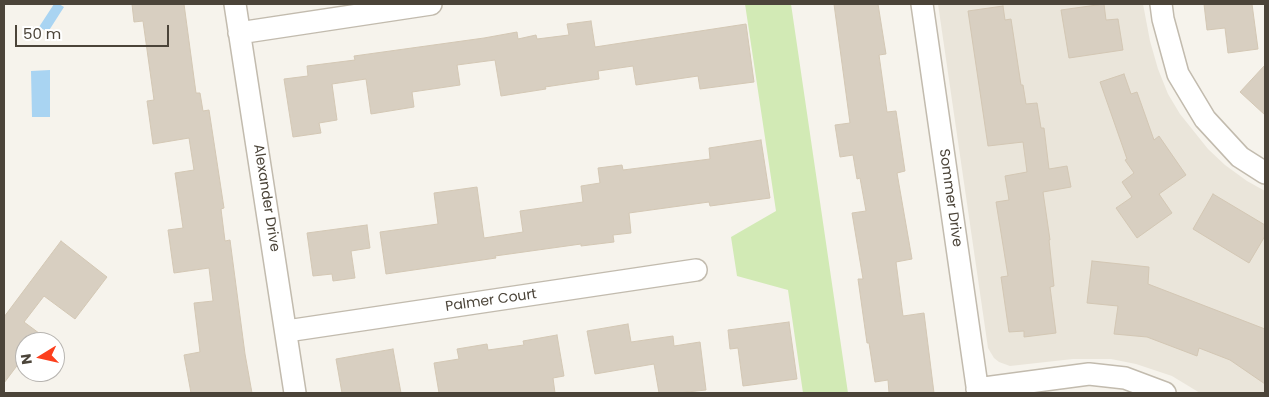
<!DOCTYPE html>
<html>
<head>
<meta charset="utf-8">
<style>
	body { margin:0 }
	#map { position:relative; width:1269px; height:397px; overflow:hidden; background:#f6f3ec; font-family:Poppins,sans-serif }
	canvas { display:block }
	.frame { position:absolute; inset:0; border:5px solid #4b4439; pointer-events:none }
	.north { position:absolute; left:15px; top:332px; width:50px; height:50px; box-sizing:border-box; background:#fff; border:1px solid #b7b4b0; border-radius:50%; rotate:261deg; font-size:14px; font-weight:700; line-height:20px; text-align:center; color:#4b4439 }
	.north::after { content:''; display:block; margin:auto; width:18px; height:22px; background:#fc3f1d; clip-path:polygon(50% 0,100% 100%,50% 72%,0 100%) }
	.scale { position:absolute; left:15px; top:25px; width:154px; height:22px; box-sizing:border-box; border:2px solid #4b4439; border-top:0; padding-left:6px; font-size:15px; line-height:18px; white-space:nowrap; color:#4b4439; -webkit-text-stroke:4px #fff; paint-order:stroke }
</style>
</head>
<body>
<div id="map">
<canvas width="1269" height="397"></canvas>
<div class="frame"></div>
<div class="north">N</div>
<div class="scale">50 m</div>
</div>
<script>
const ctx = document.querySelector('canvas').getContext('2d');
ctx.lineJoin = 'round';
function paint(path, color) { ctx.fillStyle = color; ctx.fill(path, 'evenodd'); }
const toPath = rows => new Path2D(rows.map(r => 'M' + r).join(''));
function stroke(path, color, width, dash) { ctx.strokeStyle = color; ctx.lineWidth = width; ctx.lineCap = dash ? 'butt' : 'round'; ctx.setLineDash(dash || []); ctx.stroke(path); }
function label(font, color, halo, rows, align = 'center') {
  ctx.font = font + ' Poppins,sans-serif'; ctx.lineWidth = 4; ctx.setLineDash([]); ctx.textBaseline = 'middle'; ctx.strokeStyle = halo; ctx.fillStyle = color; for (const [text, x, y, turn = 0] of rows) {
    ctx.save(); ctx.translate(x, y); ctx.rotate((+turn || 0) * Math.PI / 180); ctx.textAlign = isNaN(turn) ? turn : align; if (halo) ctx.strokeText(text, 0, 0); ctx.fillText(text, 0, 0); ctx.restore();
  }
}
paint(toPath([
	[938,4,1143,4,1150,41,1158,69,1168,94,1180,114,1208,149,1225,165,1247,181,1265,191,1265,393,1200,393,1172,376,1136,364,1111,359,1073,359,1010,366,999,362,994,358,988,348]
]), '#eae5da');
paint(toPath([
	[745,4,791,4,848,393,803,393,788,290,737,276,731,237,776,211]
]), '#d2eab5');
paint(toPath([
	[54,4,59,4,64,7,48,32,39,27],
	[50,70,50,117,32,117,31,71]
]), '#a9d4f2');
const building = toPath([
	[132,4,184,4,196,93,200,93,203,111,209,110,224,208,221,209,225,241,230,240,245,354,252,393,191,393,184,355,200,352,194,303,213,301,209,268,174,273,168,230,183,228,175,173,194,170,189,138,153,144,147,101,154,100,143,21,134,22,132,4],
	[834,4,878,4,886,54,879,55,887,112,896,111,905,171,897,173,912,259,896,262,903,316,924,313,934,393,889,393,888,380,875,382,869,343,867,343,858,279,863,279,852,213,866,211,860,178,857,179,853,155,840,157,835,125,850,123,834,4],
	[1104,4,1106,20,1118,19,1123,50,1069,58,1061,10,1104,4],
	[1204,4,1252,4,1258,49,1228,53,1225,28,1207,30,1204,4],
	[1003,6,1005,20,1011,19,1021,85,1023,85,1026,104,1037,103,1041,128,1044,128,1049,169,1067,166,1071,187,1043,192,1050,240,1049,240,1054,286,1050,287,1056,333,1024,337,1024,331,1009,332,1001,277,1008,276,996,202,1009,200,1005,176,1027,172,1023,142,988,146,968,11,1003,6],
	[591,21,595,47,746,24,754,82,700,89,698,76,636,85,633,66,598,71,599,79,545,87,546,89,501,96,495,60,457,65,460,85,412,92,414,107,371,114,366,79,332,84,337,120,319,123,321,133,293,137,284,79,308,76,307,66,355,60,354,56,484,38,517,32,518,39,536,35,537,39,569,35,567,24,591,21],
	[1265,65,1265,115,1240,92,1265,65],
	[1124,74,1131,94,1137,92,1154,140,1159,136,1186,175,1159,194,1172,213,1137,238,1116,208,1132,197,1122,182,1134,173,1125,160,1127,159,1100,82,1124,74],
	[761,140,770,198,710,206,709,202,629,213,631,233,613,235,614,242,581,246,581,244,495,256,496,258,386,274,380,232,438,224,434,193,477,187,484,238,523,232,520,211,583,202,581,186,600,183,598,168,622,165,623,170,710,159,709,148,761,140],
	[1213,194,1265,225,1265,236,1249,263,1193,229,1213,194],
	[367,225,370,248,351,251,355,278,333,281,332,274,313,276,307,233,367,225],
	[61,241,107,277,75,319,44,296,24,322,51,342,25,342,25,355,4,383,4,317,61,241],
	[1092,261,1149,267,1148,284,1265,329,1265,384,1230,360,1199,348,1197,356,1147,337,1114,334,1118,306,1087,303,1092,261],
	[789,322,797,379,743,386,738,348,730,349,728,330,789,322],
	[628,324,631,342,673,336,674,346,700,342,706,390,678,393,659,393,654,364,595,374,587,331,628,324],
	[557,335,564,376,553,378,555,393,439,393,434,363,459,359,457,349,487,344,488,350,524,345,523,341,557,335],
	[393,349,401,393,342,393,336,359,393,349]
]);
paint(building, '#d8cfc1');
stroke(building, '#d3c7b4', 1);
const street = toPath([
	[235,4,295,393],
	[922,4,978,393],
	[1161,4,1163,19,1178,74,1205,119,1240,157,1265,173],
	[239,33,431,4],
	[287,331,696,270],
	[977,389,1089,374,1125,378,1165,393]
]);
stroke(street, '#c2bbae', 24);
stroke(street, '#fff', 21);
label('14px', '#4b4439', '#fff', [
	["Alexander Drive",266,198,81],
	["Sommer Drive",950,198,82],
	["Palmer Court",491,301,-8]
]);
</script>
</body>
</html>
